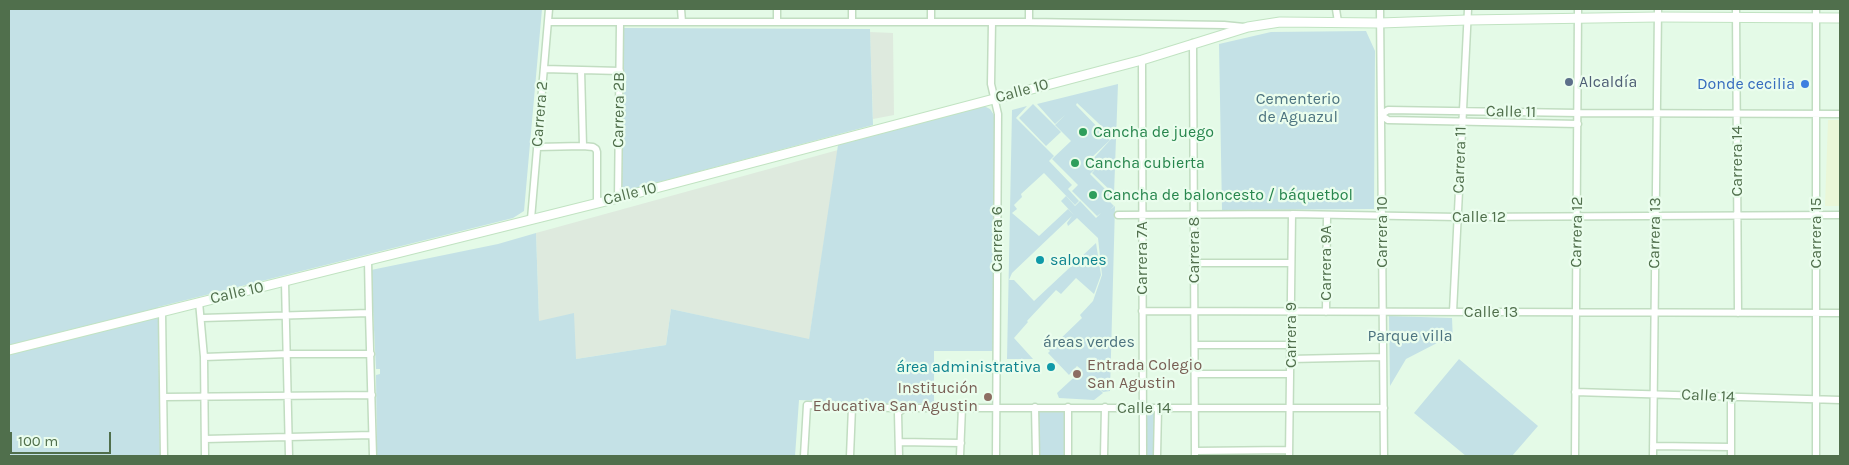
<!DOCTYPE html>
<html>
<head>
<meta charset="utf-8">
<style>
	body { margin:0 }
	#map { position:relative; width:1849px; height:465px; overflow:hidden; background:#e4fae7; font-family:Karla,sans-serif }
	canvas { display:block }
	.frame { position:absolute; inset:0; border:10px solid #506f4c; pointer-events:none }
	.scale { position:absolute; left:10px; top:432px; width:101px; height:22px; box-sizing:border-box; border:2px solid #506f4c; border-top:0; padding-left:6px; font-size:15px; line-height:18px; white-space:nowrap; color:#506f4c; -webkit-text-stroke:4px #eafded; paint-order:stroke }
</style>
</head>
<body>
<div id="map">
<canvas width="1849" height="465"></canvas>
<div class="frame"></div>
<div class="scale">100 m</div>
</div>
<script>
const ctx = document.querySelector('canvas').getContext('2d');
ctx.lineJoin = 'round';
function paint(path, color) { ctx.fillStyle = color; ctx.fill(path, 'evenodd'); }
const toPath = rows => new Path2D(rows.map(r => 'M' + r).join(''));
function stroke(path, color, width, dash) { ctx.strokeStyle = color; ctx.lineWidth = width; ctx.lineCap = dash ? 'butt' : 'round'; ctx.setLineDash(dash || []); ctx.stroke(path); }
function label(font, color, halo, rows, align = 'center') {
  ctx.font = font + ' Karla,sans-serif'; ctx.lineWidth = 4.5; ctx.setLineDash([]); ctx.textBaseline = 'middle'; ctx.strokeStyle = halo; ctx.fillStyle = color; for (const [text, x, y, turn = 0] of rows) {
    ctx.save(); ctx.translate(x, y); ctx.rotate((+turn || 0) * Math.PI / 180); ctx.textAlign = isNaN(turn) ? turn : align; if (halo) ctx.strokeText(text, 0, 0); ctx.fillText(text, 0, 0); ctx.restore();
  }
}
paint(toPath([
	[870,32,893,33,894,115,873,119],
	[838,150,809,340,671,309,666,345,576,359,539,321,536,233]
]), '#deeade');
paint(toPath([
	[1828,120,1840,120,1840,206,1825,206]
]), '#eaf7d8');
paint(toPath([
	[9,9,542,9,524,211,513,218,158,307,160,456,9,456],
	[624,28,870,29,873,125,622,192],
	[1366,31,1375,51,1374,209,1222,210,1219,44,1271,32],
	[1118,84,1114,194,1092,173,1098,166,1092,160,1113,137,1077,103,1076,105,1110,140,1089,160,1097,167,1090,174,1114,198,1110,202,1114,206,1110,210,1115,206,1110,391,1103,392,1093,382,1103,393,1094,400,1059,398,1057,393,1082,370,1077,366,1069,375,1048,353,1050,351,1045,346,1049,341,1053,345,1055,344,1082,318,1080,315,1093,301,1102,275,1098,238,1077,218,1068,226,1067,223,1072,216,1012,273,1009,280,1014,280,1034,301,1096,243,1101,275,1094,294,1076,278,1061,294,1056,290,1027,321,1028,322,1014,338,1033,359,1007,359,1012,110,1027,106,1016,118,1054,156,1049,161,1072,185,1068,189,1079,201,1075,205,1044,173,1021,194,1022,197,1014,205,1017,209,1012,213,1039,236,1068,209,1074,215,1061,201,1066,196,1075,206,1080,201,1096,218,1101,213,1097,216,1072,191,1078,185,1052,159,1071,141,1055,125,1065,115,1055,124,1037,104],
	[1033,104,1061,132,1046,146,1019,118],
	[984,106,990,109,994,115,994,351,934,351,934,403,893,404,799,400,795,456,377,456,376,375,380,374,380,369,376,369,371,270,498,244,536,233,539,321,574,313,576,359,666,345,671,309,809,339,838,145],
	[1389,316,1452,318,1453,343,1437,343,1406,359,1390,386],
	[1459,359,1538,426,1512,456,1466,456,1414,413],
	[1038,409,1066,411,1066,456,1038,456],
	[1145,409,1157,409,1156,456,1144,456]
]), '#c4e1e6');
const street = toPath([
	[681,9,682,22],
	[931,9,931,22],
	[1029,9,1029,22],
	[1336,9,1338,22],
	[1380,9,1384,456],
	[1736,9,1738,313],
	[548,22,1029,22,1224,25,1244,27],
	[777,22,777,9],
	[852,22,852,9],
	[992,22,991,84,998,114,996,456],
	[1193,43,1195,456],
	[1142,60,1143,456],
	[544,69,620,71],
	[581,70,583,146],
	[1578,124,1388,120,1381,115,1388,110,1578,113,1840,114],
	[537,147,583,146,593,147,596,149,597,152,597,203],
	[618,198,620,23],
	[1118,215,1292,214,1458,217,1840,215],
	[531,219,549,9],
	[1194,263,1291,263],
	[285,282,289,456],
	[199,302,204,357,205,456],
	[162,311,164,456],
	[1142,311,1840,313],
	[1326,312,1327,215],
	[1453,312,1468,9],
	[369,313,373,456],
	[202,318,369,313,368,260],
	[1195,345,1290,345],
	[204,357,288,354,371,354],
	[1290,359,1383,357],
	[1195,374,1290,374],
	[1575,392,1840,400],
	[164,397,372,395],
	[1035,407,1036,456],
	[205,439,372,435],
	[899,442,961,443],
	[1653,446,1731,447],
	[1195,451,1289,450],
	[804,456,807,405,893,408,1384,408],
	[850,456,852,407],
	[899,456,898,413,904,408],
	[960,456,962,407],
	[1068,456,1068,407],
	[1104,456,1105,407],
	[1157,456,1158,408],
	[1289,456,1292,214],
	[1575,456,1578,9],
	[1653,456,1658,9],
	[1731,456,1731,397],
	[1816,456,1816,9]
]);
const secondary = toPath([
	[9,350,618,198,1142,60,1248,27,1280,22,1380,23,1467,20,1658,17,1840,18]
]);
stroke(street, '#c1ddc1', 9);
stroke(secondary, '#c1e3c2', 11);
stroke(street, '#fff', 6);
stroke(secondary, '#fff', 9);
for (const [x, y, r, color] of [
	[1569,82,5,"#5c6f8a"],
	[1805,84,5,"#3f7fe0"],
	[1083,132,5,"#2e9e5b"],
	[1075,163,5,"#2e9e5b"],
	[1093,195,5,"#2e9e5b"],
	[1040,260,5,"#0f9aa8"],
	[1051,367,5,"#0f9aa8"],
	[1077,374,5,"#8d6e63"],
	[988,397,5,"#8d6e63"]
]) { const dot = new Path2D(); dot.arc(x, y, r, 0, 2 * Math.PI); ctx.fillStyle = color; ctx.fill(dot); stroke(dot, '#eafded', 2); }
label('16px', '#4e5e75', '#eafded', [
	["Alcaldía",1579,82]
], 'left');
label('16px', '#366cbe', '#eafded', [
	["Donde cecilia",1795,84]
], 'right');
label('16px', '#506f4c', '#eafded', [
	["Calle 10",1022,91,-15],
	["Carrera 2B",619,110,-89],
	["Calle 11",1511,112,1],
	["Carrera 2",540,114,-85],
	["Carrera 11",1460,160,-88],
	["Carrera 14",1737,161,-90],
	["Calle 10",630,194,-14],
	["Calle 12",1479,217],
	["Carrera 10",1382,232,-90],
	["Carrera 12",1577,232,-89],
	["Carrera 13",1655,233,-89],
	["Carrera 15",1816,233,-90],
	["Carrera 6",997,239,-90],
	["Carrera 8",1194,250,-90],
	["Carrera 7A",1142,258,-90],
	["Carrera 9A",1326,263,-90],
	["Calle 10",237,293,-13],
	["Calle 13",1491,312],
	["Carrera 9",1291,335,-90],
	["Calle 14",1708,396,3],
	["Calle 14",1144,408]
]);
label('16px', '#4c737f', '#eafded', [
	["Cementerio",1298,99],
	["de Aguazul",1298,117],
	["Parque villa",1410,336],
	["áreas verdes",1089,342]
]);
label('16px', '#27864d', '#eafded', [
	["Cancha de juego",1093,132],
	["Cancha cubierta",1085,163],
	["Cancha de baloncesto / báquetbol",1103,195]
], 'left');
label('16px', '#0d838f', '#eafded', [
	["salones",1050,260],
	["área administrativa",1041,367,"right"]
], 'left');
label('16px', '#785e54', '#eafded', [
	["Entrada Colegio",1087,365],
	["San Agustin",1087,383],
	["Institución",978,388,"right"],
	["Educativa San Agustin",978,406,"right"]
], 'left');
</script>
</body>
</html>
